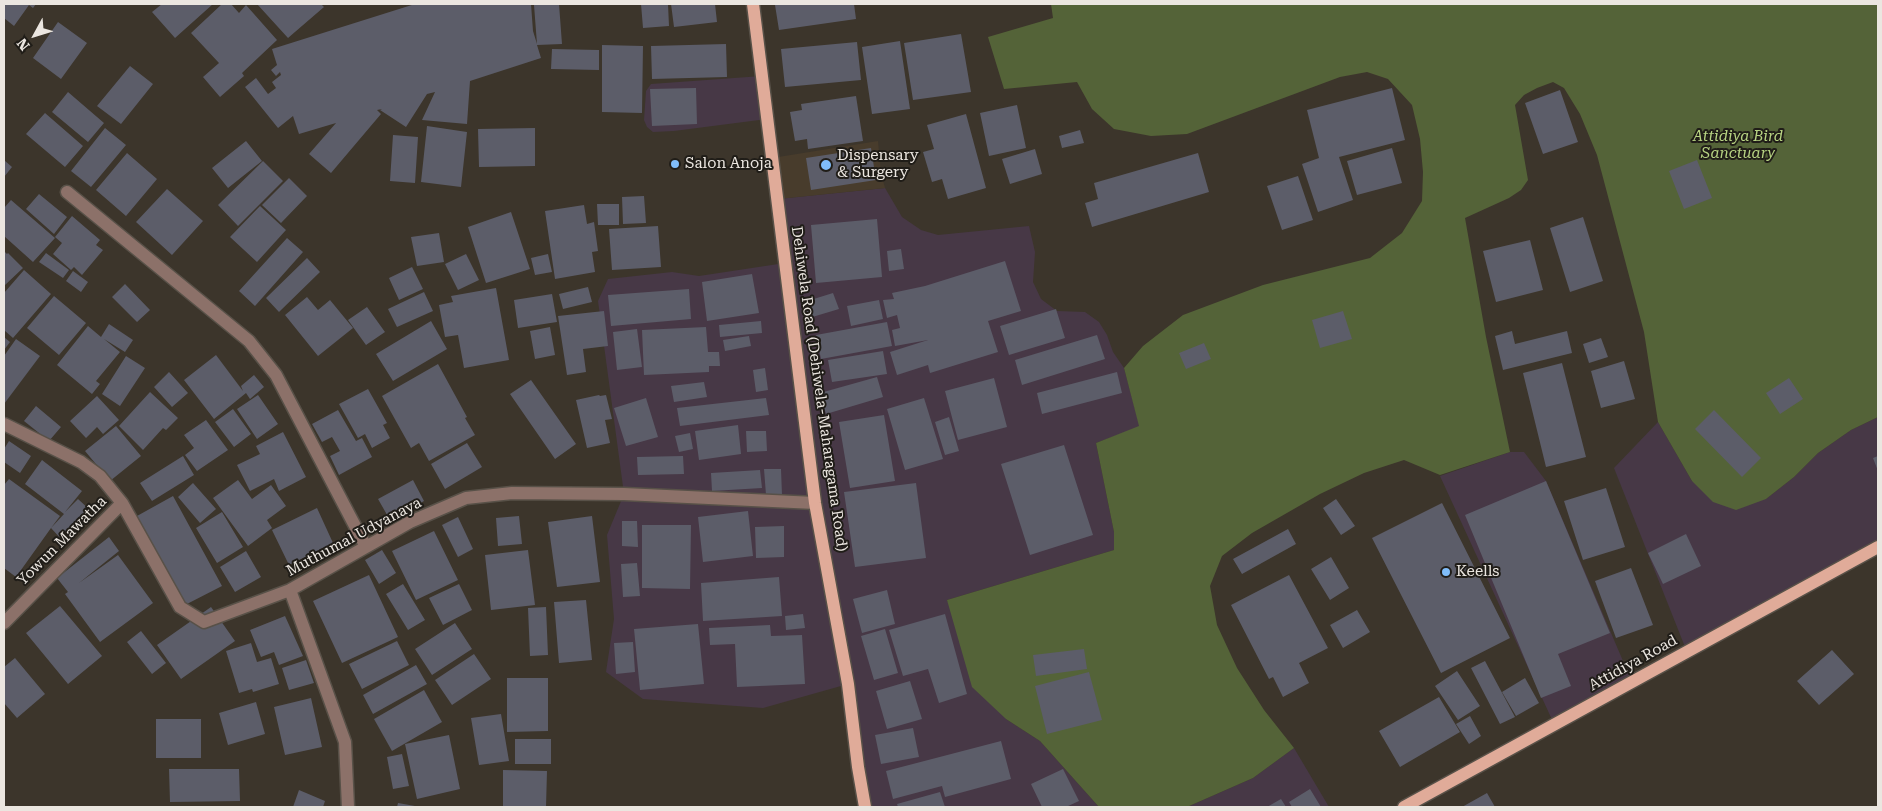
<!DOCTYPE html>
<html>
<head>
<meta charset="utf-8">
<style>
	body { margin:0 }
	#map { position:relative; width:1882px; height:811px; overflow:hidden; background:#3c352b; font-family:"Roboto Serif",serif }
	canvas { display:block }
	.frame { position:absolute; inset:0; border:5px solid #ebe6e0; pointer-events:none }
	.north { position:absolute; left:10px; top:10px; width:50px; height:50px; -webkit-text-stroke:4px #201d18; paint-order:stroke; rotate:231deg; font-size:14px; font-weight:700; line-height:20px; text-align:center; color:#ebe6e0 }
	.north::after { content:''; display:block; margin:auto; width:18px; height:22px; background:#ebe6e0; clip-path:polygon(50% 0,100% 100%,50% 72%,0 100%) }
</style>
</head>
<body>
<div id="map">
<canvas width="1882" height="811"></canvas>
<div class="frame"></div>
<div class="north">N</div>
</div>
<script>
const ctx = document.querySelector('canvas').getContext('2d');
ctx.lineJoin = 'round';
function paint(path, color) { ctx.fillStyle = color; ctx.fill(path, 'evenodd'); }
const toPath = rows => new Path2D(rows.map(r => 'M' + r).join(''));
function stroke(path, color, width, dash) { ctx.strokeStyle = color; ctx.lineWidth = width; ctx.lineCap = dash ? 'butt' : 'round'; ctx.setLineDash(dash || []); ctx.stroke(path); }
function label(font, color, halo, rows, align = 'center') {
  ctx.font = font + ' "Roboto Serif",serif'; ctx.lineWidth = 4; ctx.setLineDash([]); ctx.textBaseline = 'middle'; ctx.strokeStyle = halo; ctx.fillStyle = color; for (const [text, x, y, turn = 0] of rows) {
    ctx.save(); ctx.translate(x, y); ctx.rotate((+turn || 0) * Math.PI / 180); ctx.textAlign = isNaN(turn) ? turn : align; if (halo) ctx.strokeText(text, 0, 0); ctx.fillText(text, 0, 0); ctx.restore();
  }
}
paint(toPath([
	[762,76,767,119,674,131,653,132,647,127,644,120,646,91,651,84],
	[885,188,902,217,921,230,938,235,1029,226,1035,252,1033,282,1041,299,1057,311,1085,312,1099,322,1107,335,1113,352,1124,368,1140,427,1096,443,1114,532,1114,550,947,600,1006,719,1040,741,1099,807,865,807,848,684,763,708,643,699,606,672,614,619,607,535,624,494,598,301,608,279,672,272,699,276,785,263,778,199],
	[1878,417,1878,547,1687,652,1614,468,1658,422,1692,481,1766,499,1794,477,1818,453,1851,430],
	[1510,452,1524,452,1546,481,1632,682,1554,724,1440,476],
	[1294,748,1329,807,1187,807,1253,778]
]), '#473846');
paint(toPath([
	[878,141,881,173,885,188,778,199,772,158]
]), '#483c2c');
paint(toPath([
	[1051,4,1878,4,1878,417,1851,430,1818,453,1794,477,1766,499,1736,510,1713,502,1692,481,1658,422,1644,332,1597,155,1580,114,1564,88,1553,82,1537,88,1524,95,1515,105,1528,180,1521,190,1509,198,1465,218,1486,337,1510,452,1440,475,1404,460,1364,473,1320,494,1252,533,1222,556,1210,586,1217,625,1237,668,1264,710,1294,748,1253,778,1187,807,1099,807,1040,741,1006,719,972,687,947,600,1114,550,1114,532,1096,443,1139,426,1124,368,1143,346,1183,315,1263,285,1370,258,1402,233,1422,201,1423,172,1420,139,1412,105,1388,79,1367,72,1340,77,1187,134,1151,136,1114,129,1092,109,1077,82,1004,89,988,37,1053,18]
]), '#546338');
paint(toPath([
	[4,4,36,4,33,8,29,5,14,26,4,18],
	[162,4,213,4,175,38,152,12],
	[222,4,231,4,239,13,246,5,277,40,242,73,244,76,220,97,203,77,219,63,191,33],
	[257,4,321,4,324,7,288,38],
	[415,4,531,4,533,31,537,44,534,5,559,4,562,44,537,45,541,58,470,81,467,124,422,120,435,92,427,94,406,127,380,110,382,109,377,110,381,114,331,173,309,154,336,123,299,134,293,116,278,128,245,87,256,78,268,94,276,88,272,82,281,75,280,72,276,76,271,70,277,65,272,49],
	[641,4,668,4,669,26,643,28],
	[671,4,715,4,717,22,674,27],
	[782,4,854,4,856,19,779,30,775,5],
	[58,22,87,43,61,79,33,58],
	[961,34,971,92,913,100,904,43],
	[900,41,910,109,872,114,862,47],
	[857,42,861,80,785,87,781,49],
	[726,44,727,77,652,79,651,46],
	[602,45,643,46,642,113,602,112],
	[552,49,599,50,599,70,551,69],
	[130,66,153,84,121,124,97,106],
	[696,88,697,124,652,126,650,89],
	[1392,88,1405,140,1339,157,1353,200,1318,212,1302,164,1319,158,1307,110],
	[1560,90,1578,142,1543,154,1525,103],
	[68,92,104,123,88,142,52,112],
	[856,96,863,141,808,149,807,139,795,141,790,112,802,110,801,104],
	[1017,105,1026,148,989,156,980,113],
	[45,113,83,146,65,167,26,134],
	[966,114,986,188,948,199,942,179,932,182,923,152,934,149,927,125],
	[427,126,467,132,461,187,421,182],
	[105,128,126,145,91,187,71,171],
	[535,128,535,166,479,167,478,129],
	[1080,130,1084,143,1062,148,1059,136],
	[393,135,418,137,415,183,390,181],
	[246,141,262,161,228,188,212,168],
	[871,148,876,180,811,190,806,158],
	[1392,148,1402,183,1357,195,1347,161],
	[1035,149,1042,174,1010,184,1002,159],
	[127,153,157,179,126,216,96,190],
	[1198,153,1209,192,1092,227,1085,203,1098,199,1094,183],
	[4,160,12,167,4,177],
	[1697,160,1712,198,1684,209,1669,171],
	[263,161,283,181,238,226,218,205],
	[1298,176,1313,220,1282,230,1267,186],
	[289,178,307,196,281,223,262,205],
	[167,189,203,221,172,255,136,222],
	[39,194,67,217,54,234,26,209],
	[644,196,646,223,623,224,622,197],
	[11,200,55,238,33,262,4,236,4,208],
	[597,204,619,204,619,225,598,225],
	[584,205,587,224,594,222,598,251,592,252,595,272,555,279,545,211],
	[260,206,286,230,257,262,230,237],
	[511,212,530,269,486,283,468,227],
	[72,216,100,240,96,245,103,250,82,275,74,267,71,270,53,254,62,243,55,237],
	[1583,217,1603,281,1570,292,1550,228],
	[877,219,882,277,816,283,811,225],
	[658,226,661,267,612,270,609,229],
	[439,233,444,262,417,266,411,237],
	[287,238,303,252,255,306,239,291],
	[1530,240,1543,290,1496,302,1483,251],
	[901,249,904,269,889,271,887,251],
	[4,251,7,254,8,253,23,268,4,286],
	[46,253,69,270,63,278,39,262],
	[466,254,479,280,458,290,445,264],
	[548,254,552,272,535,275,531,258],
	[307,258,320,272,279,312,266,298],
	[1005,261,1021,311,988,321,998,352,930,373,928,365,897,375,890,352,928,340,895,346,892,330,900,328,897,315,887,318,883,300,894,299,892,293,925,286],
	[412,267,423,289,399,300,389,278],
	[24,270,51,294,13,338,4,330,4,293],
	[73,271,88,282,81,292,66,281],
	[752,274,759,313,707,321,702,282],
	[125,284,150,310,137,322,112,297],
	[588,287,592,302,563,309,559,294],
	[496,288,509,360,464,368,458,335,445,337,439,305,453,302,451,296],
	[689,289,691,319,611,326,608,295],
	[424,292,433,311,397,327,388,309],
	[833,293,839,309,809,318,804,302],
	[552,294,557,322,518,328,514,300],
	[54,296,86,323,59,355,27,328],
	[307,297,318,310,330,300,353,328,318,356,285,315],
	[879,300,883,319,851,326,847,306],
	[367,307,385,332,366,345,348,320],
	[1056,309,1065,338,1009,355,1000,326],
	[604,311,608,346,583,349,586,372,567,375,558,316],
	[1343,311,1352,339,1320,348,1312,320],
	[431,321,447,349,393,381,376,354],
	[761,321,762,333,720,337,719,325],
	[887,322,892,346,821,359,816,335],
	[109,324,133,340,125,352,104,339,120,352,96,381,100,384,92,394,57,365,88,326,101,337],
	[550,327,555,355,535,359,530,331],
	[706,327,708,352,719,352,720,366,709,366,709,372,644,375,642,330],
	[637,329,642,367,617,370,613,332],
	[1512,331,1515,344,1567,331,1572,353,1503,370,1495,336],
	[1097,335,1105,359,1022,385,1015,360],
	[749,336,751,346,725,351,723,340],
	[4,337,10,342,4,350],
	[1601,338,1608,357,1589,363,1583,344],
	[16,339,40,356,4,404,4,356],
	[1204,343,1211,359,1186,369,1179,353],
	[883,351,887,374,832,382,828,360],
	[216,355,243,391,241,386,254,375,264,387,250,399,246,393,214,419,184,380],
	[126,356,145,368,120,406,102,394],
	[1624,361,1635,399,1601,408,1591,371],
	[1562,363,1586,457,1546,467,1523,373],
	[438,364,467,417,465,418,475,435,429,461,419,443,411,448,382,396],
	[765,368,768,390,756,392,753,370],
	[169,372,188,393,172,407,154,387],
	[1117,372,1122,393,1042,414,1037,393],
	[877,377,883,397,826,414,820,393],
	[994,378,1007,427,958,440,945,391],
	[1789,378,1803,399,1780,414,1766,393],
	[531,380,576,444,555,459,510,394],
	[704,382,707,397,674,402,671,386],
	[368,389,387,423,383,425,390,438,372,448,365,434,358,438,339,404],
	[150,392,178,418,166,430,163,428,143,450,119,426],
	[258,395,278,424,257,439,237,409],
	[599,395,600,396,606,395,612,419,605,420,610,443,587,448,576,400],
	[97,396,119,420,103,434,97,427,86,438,70,421],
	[646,398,658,437,626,446,614,408],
	[766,398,769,415,680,426,677,408],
	[924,398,943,459,905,470,887,409],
	[36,406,61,427,49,441,24,421],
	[233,409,251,434,234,447,215,422],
	[338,410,356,441,362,438,372,457,339,475,330,456,340,451,332,437,322,442,312,424],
	[1714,410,1761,458,1742,477,1695,429],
	[884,415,895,481,850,488,839,422],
	[949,417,959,451,945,455,935,422],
	[206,420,228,450,197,471,185,455,194,448,184,435],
	[738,425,741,454,699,460,695,431],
	[116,426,141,456,110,481,85,451],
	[746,431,766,431,767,451,747,452],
	[283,432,306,477,279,491,274,479,250,491,237,465,260,454,256,446],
	[690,433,693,449,679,452,675,436],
	[9,441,31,456,20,473,4,462,4,449],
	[467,443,482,467,445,489,431,464],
	[1064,445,1093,535,1030,555,1001,464],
	[183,456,194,475,152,501,140,483],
	[683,456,684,474,638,475,637,457],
	[1878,456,1878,471,1873,458],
	[42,460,82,491,65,512,78,499,90,510,62,540,51,528,16,577,4,568,4,485,9,479,60,516,51,528,64,514,25,484],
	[764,469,781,469,782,495,766,495],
	[760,470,762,488,712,491,711,473],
	[238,480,252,499,271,485,286,506,267,520,272,528,248,546,213,498],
	[413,480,424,501,390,520,378,499],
	[1546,481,1610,633,1558,654,1571,686,1541,698,1465,515],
	[193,483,216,509,200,523,178,497],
	[916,483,926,558,855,567,844,492],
	[1606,488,1625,547,1583,560,1564,501],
	[173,496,222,586,185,605,137,516],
	[1336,499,1355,526,1341,535,1323,508],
	[1442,503,1510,638,1441,673,1372,538],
	[317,508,333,543,289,565,272,530],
	[748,511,753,556,703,562,698,517],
	[222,512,243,547,217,563,196,528],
	[519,516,522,544,498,546,496,518],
	[592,516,600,582,557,587,548,522],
	[458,517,473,549,458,557,442,525],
	[622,521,637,521,638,547,622,546],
	[642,525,691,525,690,589,642,588],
	[784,526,784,557,756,558,755,527],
	[1288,529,1296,544,1242,574,1233,559],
	[434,531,458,580,416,600,392,551],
	[1686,534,1701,566,1663,584,1648,553],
	[109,537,119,551,79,583,118,555,153,603,100,642,65,594,68,592,57,578],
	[382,550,396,573,379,584,365,560],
	[528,550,535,605,491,610,485,555],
	[246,551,261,577,235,592,220,567],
	[1331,557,1349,588,1330,600,1311,569],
	[637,563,640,596,623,597,621,564],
	[1631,568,1653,625,1616,638,1595,581],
	[369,575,398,637,342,663,313,601],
	[1289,575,1328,648,1299,663,1309,683,1283,697,1273,677,1269,679,1231,605],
	[779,577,782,616,703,621,701,583],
	[403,584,425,620,408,630,386,594],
	[459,584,472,610,443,625,429,598],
	[887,590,895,624,862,633,853,599],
	[586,600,592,660,559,663,554,602],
	[60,606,102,656,68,684,26,633],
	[211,607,235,641,181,679,157,645],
	[546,607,548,655,530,656,528,608],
	[1357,610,1370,632,1343,648,1330,625],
	[803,614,805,628,786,630,785,616],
	[945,614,967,694,939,703,928,669,903,676,889,630],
	[285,616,303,656,279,665,274,652,261,657,250,630],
	[455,623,472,649,432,675,415,649],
	[698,624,704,684,640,690,634,629],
	[770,625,771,636,802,635,805,684,737,687,735,644,710,645,709,628],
	[885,629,898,673,874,680,861,636],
	[141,631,166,663,152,674,127,642],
	[397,641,409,665,362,689,349,664],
	[633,642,635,672,616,674,614,643],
	[251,643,257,662,271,658,279,684,253,692,252,689,239,693,226,651],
	[1084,649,1087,669,1036,676,1033,655],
	[1832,650,1854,674,1819,705,1797,681],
	[474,654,491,679,452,705,435,680],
	[15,658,45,694,17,718,4,703,4,667],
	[306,660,314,683,289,690,282,668],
	[1485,661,1515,717,1500,724,1471,668],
	[416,665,427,684,373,714,363,695],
	[1457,671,1480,706,1458,720,1435,686],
	[1089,672,1102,720,1047,734,1035,686],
	[507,678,548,678,548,731,507,732],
	[1525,678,1539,703,1516,716,1502,692],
	[910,681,922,719,887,729,876,691],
	[424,690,442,722,392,751,374,719],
	[1439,697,1460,732,1400,767,1379,731],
	[311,698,322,747,285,755,274,707],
	[256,702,265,734,228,745,219,713],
	[501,714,509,761,479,765,471,718],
	[1470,716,1481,736,1469,744,1456,724],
	[156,719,201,719,201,758,156,758],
	[913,728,919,757,881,764,875,735],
	[449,735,460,789,417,799,405,744],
	[515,739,551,739,551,764,515,764],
	[1001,741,1011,779,945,797,942,786,893,799,886,771],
	[402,754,409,786,393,789,387,757],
	[169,769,239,769,240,801,170,802],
	[1063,769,1079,801,1066,807,1042,807,1031,784],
	[503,770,547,771,546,807,503,807],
	[1310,789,1321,807,1292,807,1289,802],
	[299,790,325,801,323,807,293,807],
	[940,792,945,807,898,807,897,804],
	[1487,793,1495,807,1462,807],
	[1281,799,1286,807,1267,807],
	[398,803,415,806,415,807,397,807]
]), '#5c5d69');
const minor = toPath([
	[67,192,249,341,276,375,366,547],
	[4,424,81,462,100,476,122,503,180,607,204,622,290,590,410,522,466,498,512,493,624,494,815,503],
	[290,590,345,742,348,807],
	[4,623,122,503]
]);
const major = toPath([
	[753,4,815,503,848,684,858,767,865,807],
	[1404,807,1878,547]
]);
stroke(minor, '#585148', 15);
stroke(major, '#585148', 15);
stroke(minor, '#8c7169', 12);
stroke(major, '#e0ab99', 12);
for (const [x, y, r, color] of [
	[675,164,5,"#80bdfa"],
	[826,165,6,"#80bdfa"],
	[1446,572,5,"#80bdfa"]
]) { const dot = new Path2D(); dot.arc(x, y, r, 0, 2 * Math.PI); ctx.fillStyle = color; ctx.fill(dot); stroke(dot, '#201d18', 2); }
label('italic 15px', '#b7d382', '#201d18', [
	["Attidiya Bird",1738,137],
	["Sanctuary",1738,154]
]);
label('15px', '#ebe6e0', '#201d18', [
	["Dispensary",837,156],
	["& Surgery",837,173],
	["Salon Anoja",685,164],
	["Keells",1456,572]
], 'left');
label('15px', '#ebe6e0', '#201d18', [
	["Dehiwela Road (Dehiwela-Maharagama Road)",819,389,82],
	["Muthumal Udyanaya",354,537,-28],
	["Yowun Mawatha",62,541,-45],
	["Attidiya Road",1633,663,-29]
]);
</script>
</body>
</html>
